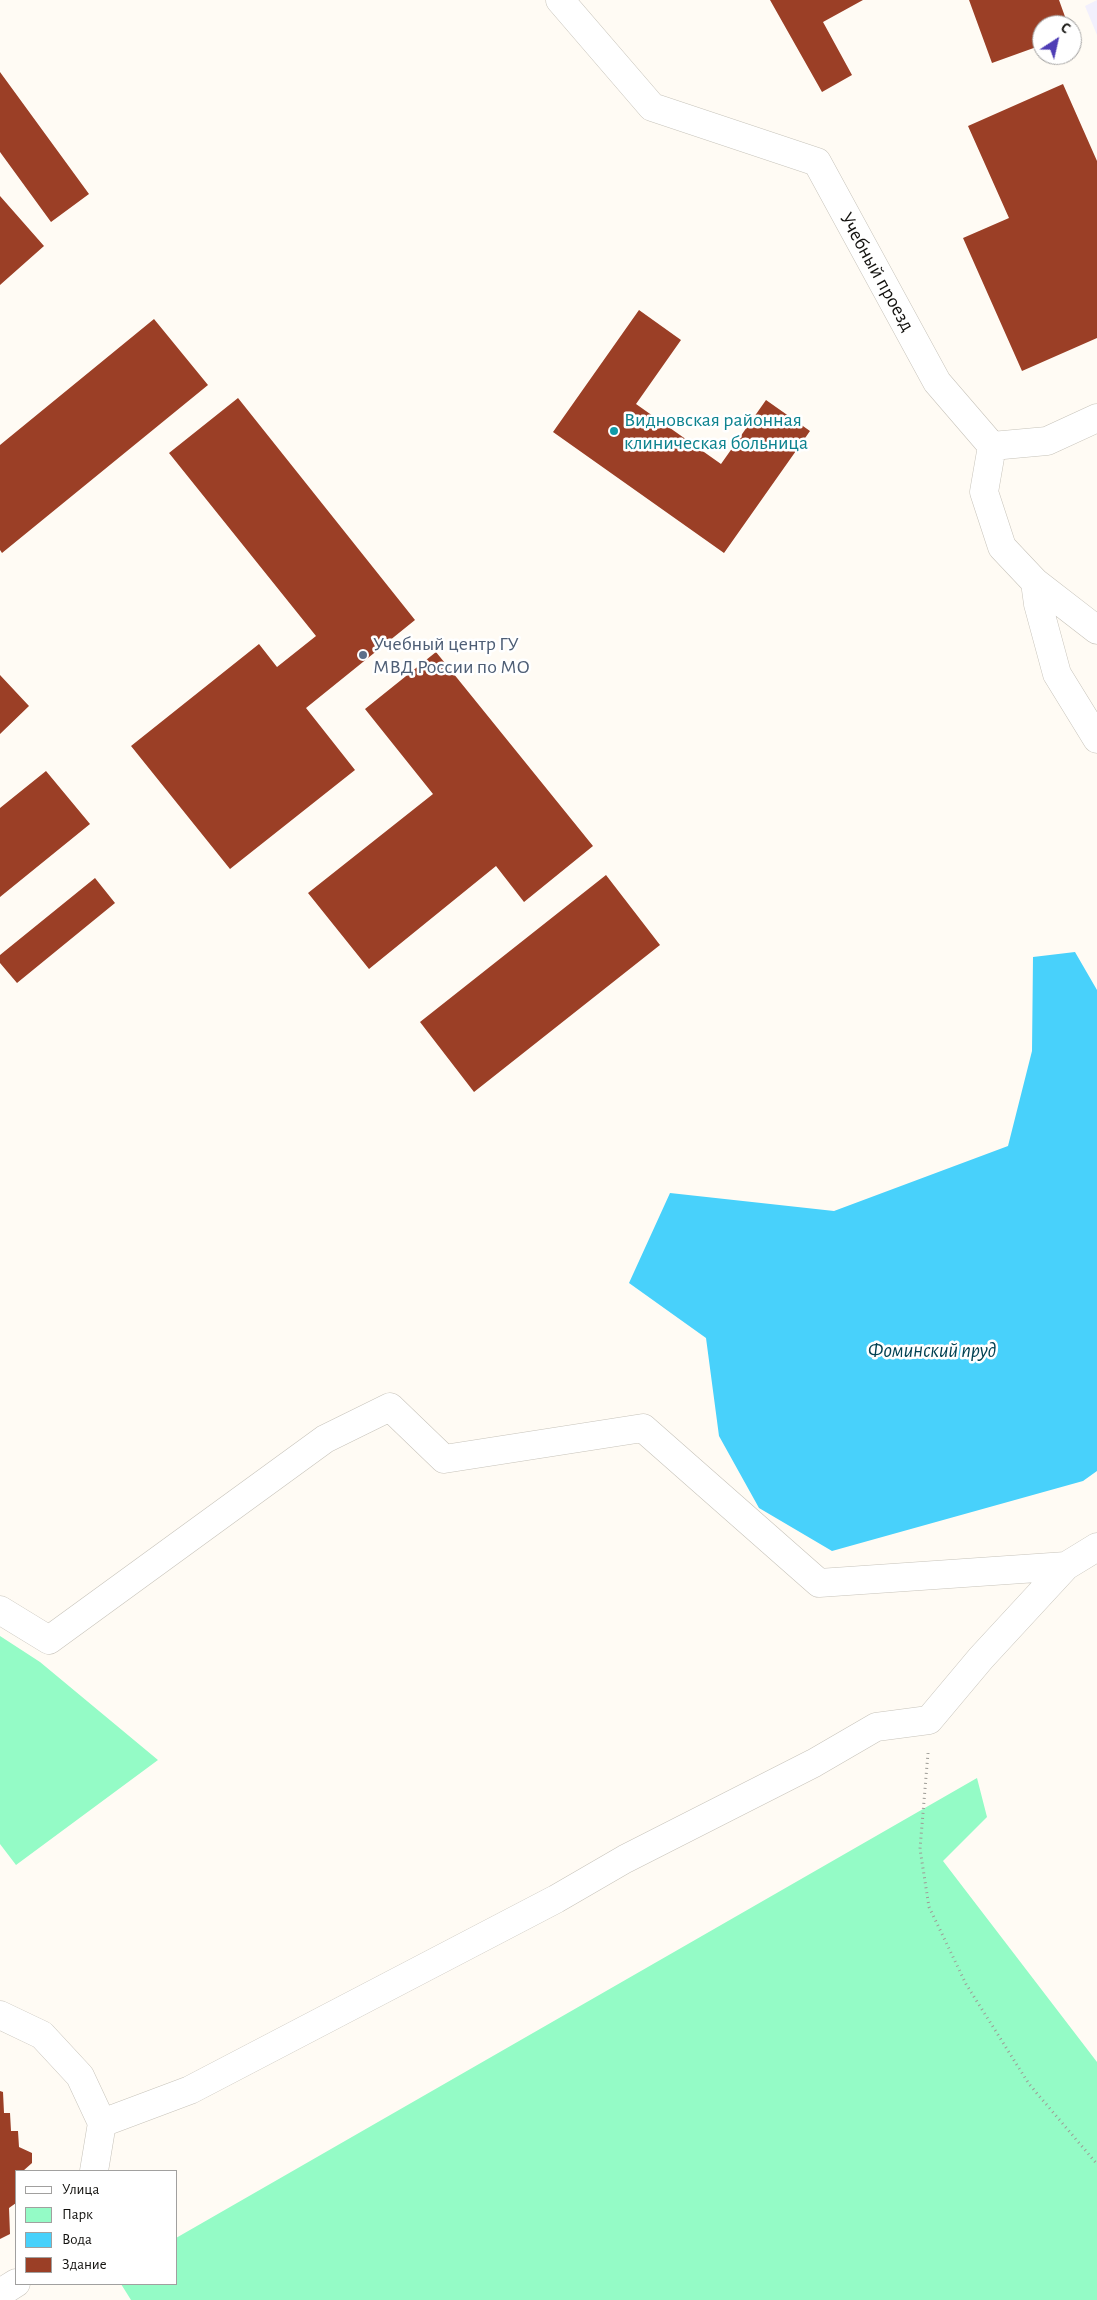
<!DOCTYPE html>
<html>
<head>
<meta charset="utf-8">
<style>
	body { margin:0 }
	#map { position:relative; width:1097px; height:2300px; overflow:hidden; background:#fffbf4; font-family:"Alegreya Sans",sans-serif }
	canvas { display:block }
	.legend { position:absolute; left:15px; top:2170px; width:162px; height:115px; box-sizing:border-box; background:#fff; border:1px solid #a1a09f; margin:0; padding:6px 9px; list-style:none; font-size:15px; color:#13120f }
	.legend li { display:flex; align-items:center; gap:10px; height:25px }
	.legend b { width:25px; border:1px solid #a1a09f }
	.north { position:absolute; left:1032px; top:15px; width:50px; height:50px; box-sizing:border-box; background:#fff; border:1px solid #a1a09f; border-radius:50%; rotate:35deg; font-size:14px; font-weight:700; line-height:20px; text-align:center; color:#13120f }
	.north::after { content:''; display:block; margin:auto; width:18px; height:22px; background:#4e3db5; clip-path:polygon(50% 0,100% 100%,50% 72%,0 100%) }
</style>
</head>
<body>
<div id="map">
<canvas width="1097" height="2300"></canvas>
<ul class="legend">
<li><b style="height:6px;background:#fff"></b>Улица</li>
<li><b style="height:14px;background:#94fbc6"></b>Парк</li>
<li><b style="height:14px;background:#48d1fb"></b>Вода</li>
<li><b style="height:14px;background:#9b3f26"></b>Здание</li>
</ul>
<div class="north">С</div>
</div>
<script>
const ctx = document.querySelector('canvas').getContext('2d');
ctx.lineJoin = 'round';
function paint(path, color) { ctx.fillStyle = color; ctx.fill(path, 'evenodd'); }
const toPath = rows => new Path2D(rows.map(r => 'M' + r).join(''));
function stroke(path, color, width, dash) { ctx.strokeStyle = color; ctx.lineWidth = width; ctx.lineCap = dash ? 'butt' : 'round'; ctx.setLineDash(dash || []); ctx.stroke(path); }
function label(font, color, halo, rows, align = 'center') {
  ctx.font = font + ' "Alegreya Sans",sans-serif'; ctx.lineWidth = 5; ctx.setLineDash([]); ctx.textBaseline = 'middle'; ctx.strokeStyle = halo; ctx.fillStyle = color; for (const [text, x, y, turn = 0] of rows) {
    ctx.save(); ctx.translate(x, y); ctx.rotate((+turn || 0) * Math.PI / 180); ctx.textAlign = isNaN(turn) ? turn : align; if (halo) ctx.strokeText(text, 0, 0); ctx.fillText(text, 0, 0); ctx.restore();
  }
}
paint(toPath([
	[1097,0,1097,35,1085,6]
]), '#f2f0fd');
paint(toPath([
	[0,1636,40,1662,158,1760,16,1865,0,1844],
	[977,1778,987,1817,943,1861,1097,2062,1097,2300,131,2300,121,2284,176,2284,176,2238]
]), '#94fbc6');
paint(toPath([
	[1075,952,1097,990,1097,1471,1083,1481,832,1551,759,1508,719,1436,706,1338,629,1283,670,1193,834,1211,1008,1146,1032,1051,1033,957]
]), '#48d1fb');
paint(toPath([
	[770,0,863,0,823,22,852,75,822,92],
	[969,0,1059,0,1068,25,1042,25,1042,45,992,63],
	[0,72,89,194,51,222,0,152],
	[1063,84,1097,161,1097,338,1022,371,963,238,1009,218,968,126],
	[0,196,44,246,0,285],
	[639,310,681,340,636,404,721,464,766,400,810,431,724,553,553,432],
	[154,319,208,385,2,553,0,550,0,445],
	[238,398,415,620,306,708,355,770,230,869,131,746,259,644,277,667,316,636,169,453],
	[436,652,593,846,524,902,496,866,369,969,308,893,433,794,365,709],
	[0,675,29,706,0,734],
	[46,771,90,824,0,897,0,808],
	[606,875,660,945,474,1092,420,1022],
	[95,878,115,903,17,983,0,963,0,955],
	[0,2091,3,2092,4,2113,10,2113,11,2131,18,2131,19,2147,32,2153,32,2163,23,2171,16,2171,16,2203,9,2208,10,2234,0,2239]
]), '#9b3f26');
const minor = toPath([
	[560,0,652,107,817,162,937,382,992,446,984,492,1002,547,1035,582,1097,630],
	[992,446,1047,441,1097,418],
	[1035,582,1038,604,1057,674,1097,739],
	[0,1610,49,1640,325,1439,390,1407,444,1459,643,1428,819,1583,1066,1566],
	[0,2015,42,2035,80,2076,102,2123,94,2171],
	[102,2123,190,2090,556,1899,625,1859,814,1763,876,1727,929,1720,981,1658,1066,1566,1097,1547],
	[0,2293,16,2283]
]);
stroke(minor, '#c7c3ba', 29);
stroke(toPath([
	[928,1753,920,1849,929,1907,966,1984,1029,2084,1097,2164]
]), '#9d9b95', 3, [1, 4]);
stroke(minor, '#fff', 28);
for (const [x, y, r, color] of [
	[614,431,5,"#0f9aa8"],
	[363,655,5,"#5c6f8a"]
]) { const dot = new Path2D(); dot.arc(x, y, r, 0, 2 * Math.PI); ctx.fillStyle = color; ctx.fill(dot); stroke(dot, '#fff', 2); }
label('20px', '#13120f', '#fff', [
	["Учебный проезд",877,272,61]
]);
label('20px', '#0d838f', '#fff', [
	["Видновская районная",624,420],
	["клиническая больница",624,443]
], 'left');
label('20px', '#4e5e75', '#fff', [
	["Учебный центр ГУ",373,644],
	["МВД России по МО",373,667]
], 'left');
label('italic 21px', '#034253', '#fff', [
	["Фоминский пруд",932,1351]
]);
</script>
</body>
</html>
